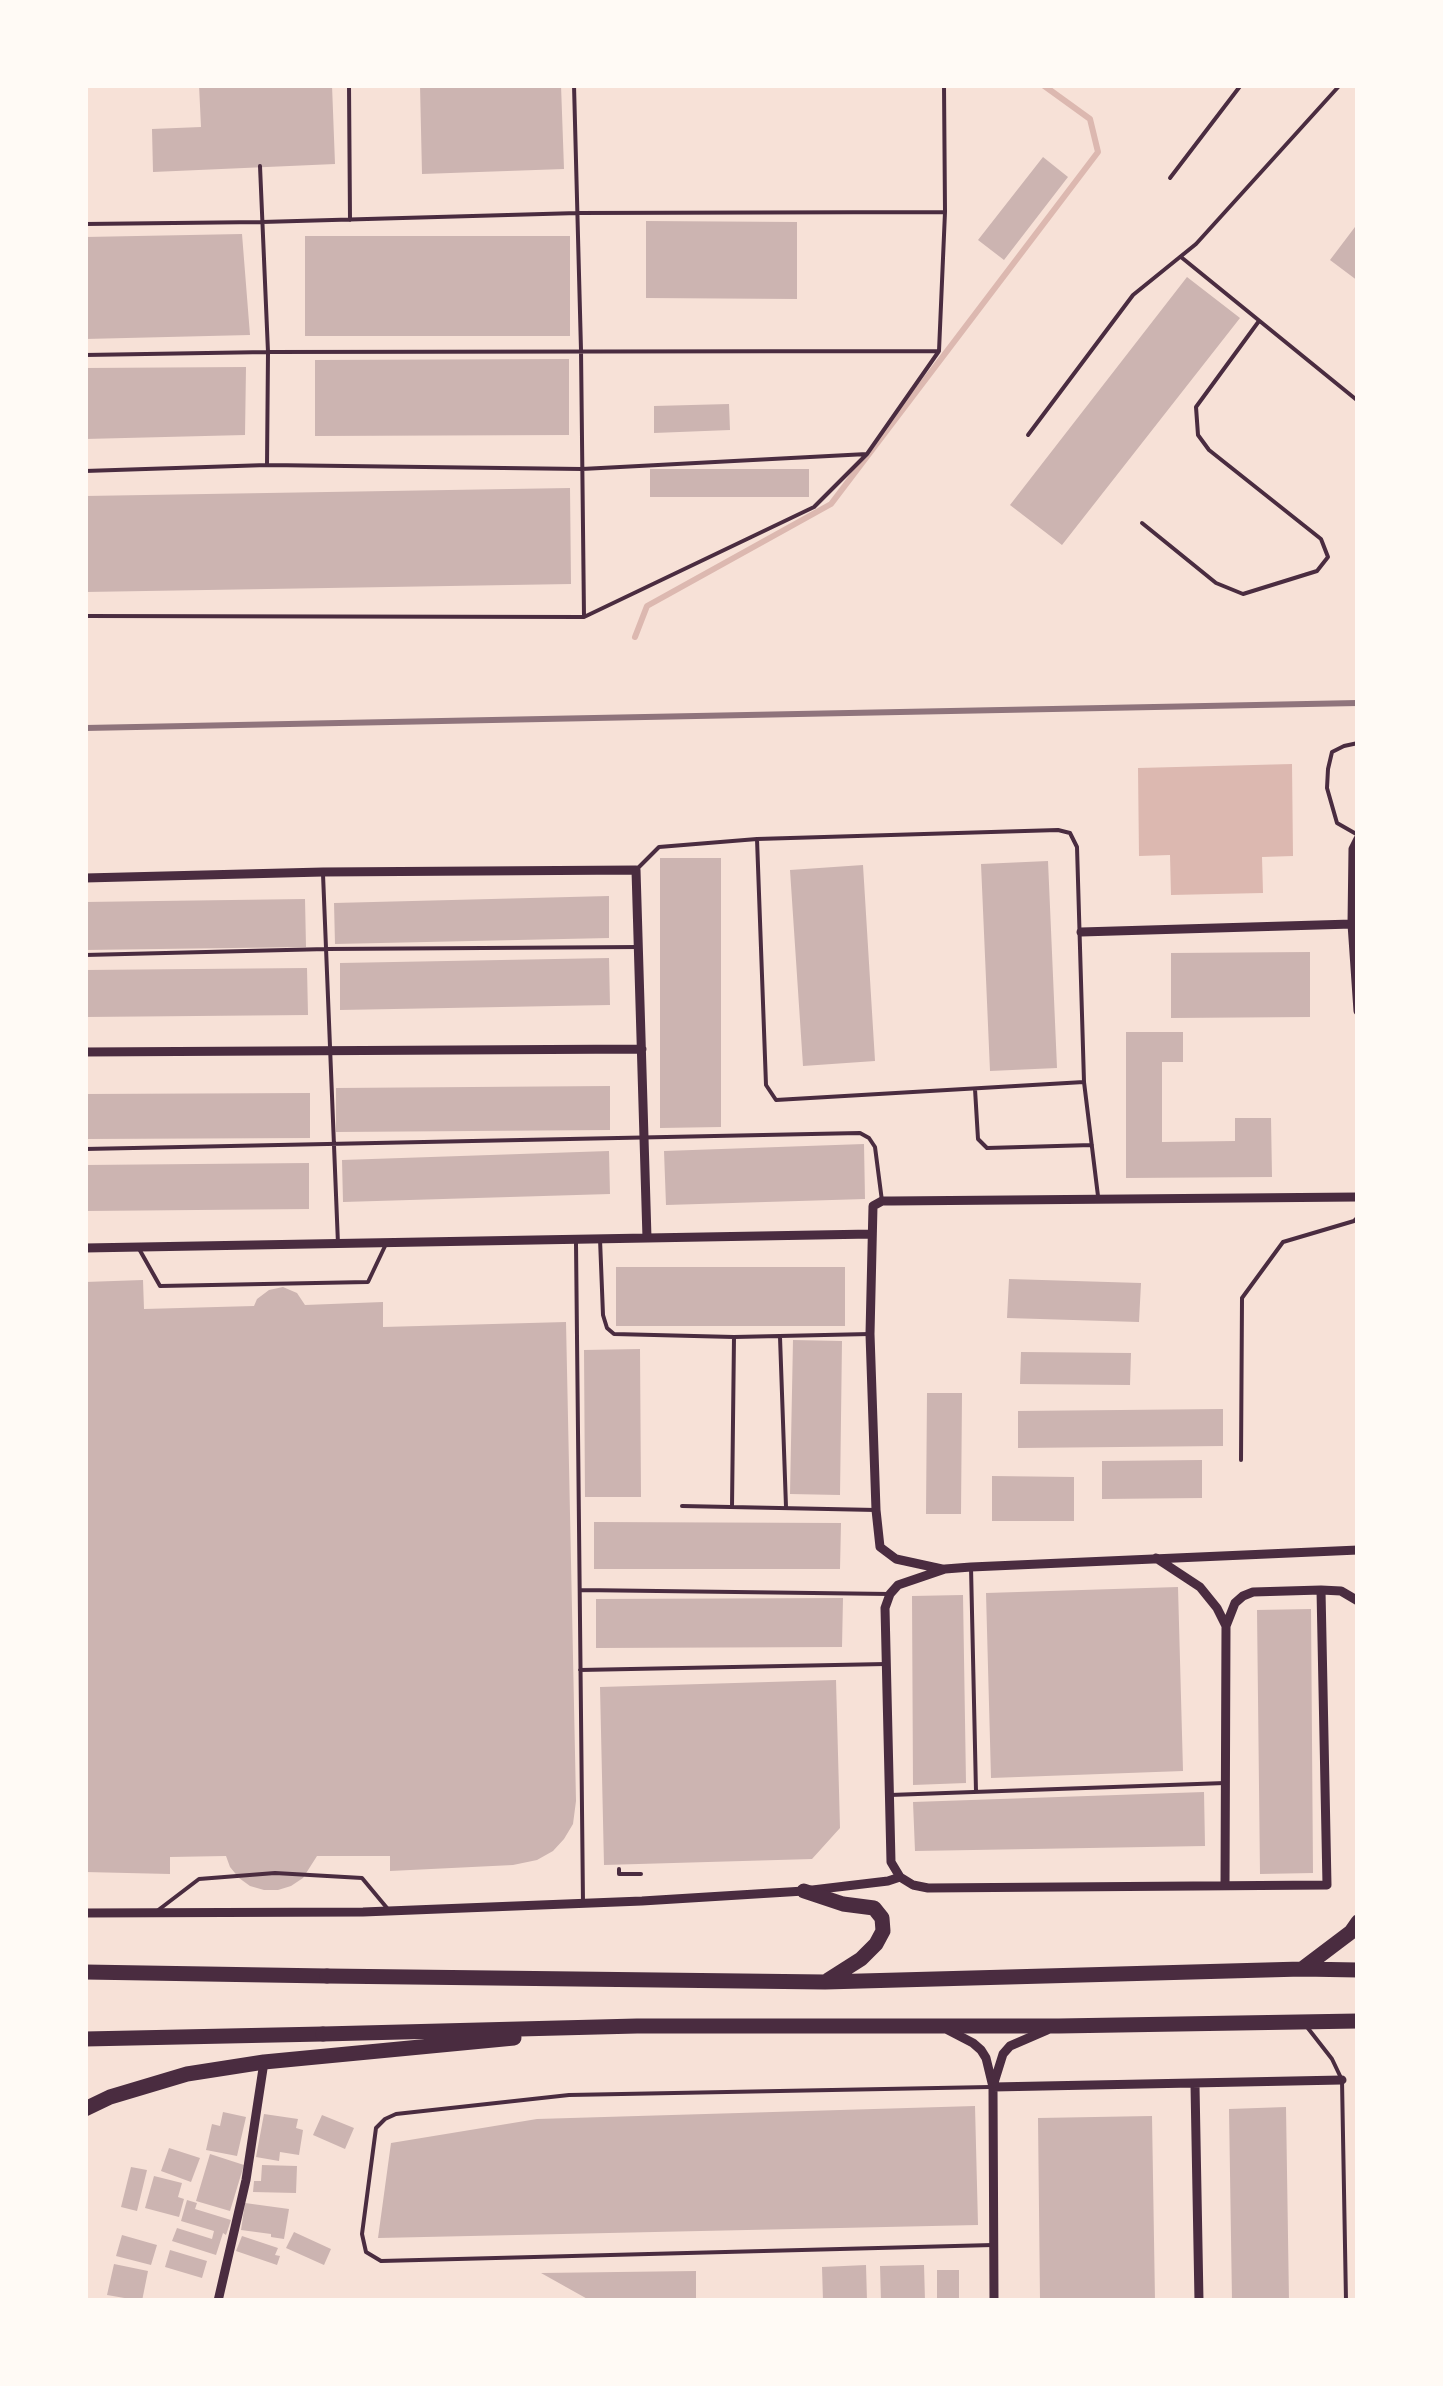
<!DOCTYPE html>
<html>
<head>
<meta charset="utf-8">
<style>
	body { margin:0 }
	#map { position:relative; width:1443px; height:2386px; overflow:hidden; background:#f7e1d7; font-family:"PT Sans",sans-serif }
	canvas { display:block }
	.frame { position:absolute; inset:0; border:88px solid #fffaf5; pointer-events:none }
</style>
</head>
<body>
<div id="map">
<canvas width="1443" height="2386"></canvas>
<div class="frame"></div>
</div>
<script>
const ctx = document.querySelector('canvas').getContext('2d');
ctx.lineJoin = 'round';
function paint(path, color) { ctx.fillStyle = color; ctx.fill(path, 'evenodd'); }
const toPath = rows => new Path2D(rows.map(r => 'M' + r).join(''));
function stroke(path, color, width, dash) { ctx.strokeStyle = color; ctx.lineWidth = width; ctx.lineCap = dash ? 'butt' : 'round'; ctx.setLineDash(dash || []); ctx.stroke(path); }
paint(toPath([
	[1292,764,1293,856,1262,857,1263,893,1171,895,1170,855,1139,856,1138,768]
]), '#dcb8b0');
stroke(toPath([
	[635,637,647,606,831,504,1098,152,1090,119,1043,85]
]), '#dcb8b0', 6);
paint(toPath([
	[199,85,332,85,335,164,153,172,152,129,201,127],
	[420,85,561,85,564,169,422,174],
	[1043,157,1068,177,1004,260,978,240],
	[646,221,797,222,797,299,646,298],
	[1358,223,1358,281,1330,260],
	[242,234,250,335,85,339,85,237],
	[305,236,570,236,570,336,305,336],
	[1187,277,1240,318,1062,545,1010,505],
	[569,359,569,435,315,436,315,360],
	[246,367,245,435,85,439,85,368],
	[729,404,730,430,654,433,654,406],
	[650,469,809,469,809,497,650,497],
	[570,488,571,584,85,592,85,496],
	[660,858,721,858,721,1127,660,1128],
	[1048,861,1057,1068,990,1071,981,864],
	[863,865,875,1061,803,1066,790,870],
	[609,896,609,938,335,944,334,903],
	[305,899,306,947,85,950,85,902],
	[1310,952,1310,1017,1171,1018,1171,953],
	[609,958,610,1005,340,1010,340,963],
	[307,968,308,1015,85,1017,85,970],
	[1126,1032,1183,1032,1183,1062,1162,1062,1162,1142,1235,1141,1235,1118,1271,1118,1272,1177,1126,1178],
	[610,1086,610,1130,336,1132,336,1088],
	[310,1093,310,1138,85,1139,85,1094],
	[864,1144,865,1199,666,1205,664,1151],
	[609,1151,610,1194,343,1202,342,1160],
	[309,1163,309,1209,85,1211,85,1165],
	[616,1267,845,1267,845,1326,616,1326],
	[1009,1279,1141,1283,1139,1322,1007,1318],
	[143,1280,144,1309,254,1306,257,1299,269,1290,283,1287,297,1293,305,1305,383,1302,383,1327,566,1322,576,1801,573,1824,564,1839,553,1851,537,1860,513,1865,390,1871,390,1856,317,1856,303,1878,291,1886,278,1890,264,1890,250,1886,239,1878,230,1867,226,1856,170,1857,170,1874,85,1872,85,1282],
	[793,1340,842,1341,840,1495,790,1494],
	[640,1349,641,1497,585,1497,584,1350],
	[1021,1352,1131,1353,1130,1385,1020,1384],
	[927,1393,962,1393,961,1514,926,1514],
	[1223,1409,1223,1446,1018,1448,1018,1411],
	[1202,1460,1202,1498,1102,1499,1102,1461],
	[992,1476,1074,1477,1074,1521,992,1521],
	[594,1522,841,1523,840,1569,594,1569],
	[1178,1587,1183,1771,991,1778,986,1593],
	[963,1595,966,1783,913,1785,912,1596],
	[843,1598,842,1647,596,1648,596,1599],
	[1311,1609,1313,1873,1260,1874,1257,1610],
	[836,1680,840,1828,812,1859,604,1865,600,1687],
	[1204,1792,1205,1846,915,1851,913,1802],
	[975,2106,978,2225,378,2238,391,2143,537,2119],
	[1286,2107,1289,2301,1232,2301,1229,2109],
	[223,2112,246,2117,237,2156,206,2150,212,2124,220,2126],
	[264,2114,298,2119,296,2128,303,2130,299,2155,280,2152,279,2161,256,2157],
	[322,2115,354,2128,345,2149,313,2135],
	[1152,2116,1155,2301,1040,2301,1038,2118],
	[169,2148,200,2158,191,2182,161,2171],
	[210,2154,244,2165,230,2211,196,2201],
	[262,2165,297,2166,296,2193,253,2192,254,2181,261,2181],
	[131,2167,147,2170,137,2211,121,2207],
	[154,2176,182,2183,178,2197,184,2199,179,2217,145,2208],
	[187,2200,197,2203,195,2209,231,2220,226,2235,223,2233,216,2255,172,2241,177,2228,212,2239,214,2231,181,2221],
	[245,2203,289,2209,284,2239,271,2237,271,2234,241,2230],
	[294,2232,331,2249,324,2265,286,2248],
	[122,2235,157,2245,151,2265,116,2256],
	[242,2236,278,2248,275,2255,280,2256,277,2265,236,2251],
	[170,2250,207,2261,202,2278,165,2267],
	[114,2264,148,2271,142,2301,107,2295],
	[866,2265,867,2301,823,2301,822,2267],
	[924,2265,925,2301,881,2301,880,2266],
	[937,2270,959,2270,959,2301,937,2301],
	[696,2271,696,2301,591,2301,541,2273]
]), '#ccb4b1');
stroke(toPath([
	[349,85,350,220],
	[260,166,268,352,267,465,582,469,867,454],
	[1170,178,1241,85],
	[85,224,262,222,578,213,945,212],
	[1181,257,1358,401],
	[939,351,945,212,944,85],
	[85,355,268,352,939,351,867,454,814,507,584,617],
	[1028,435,1133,295,1196,244,1340,85],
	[85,471,267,465],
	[1142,523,1216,583,1243,594,1317,571,1328,557,1321,539,1209,450,1198,435,1196,407,1259,321],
	[85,616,584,617,581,350,574,85],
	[1358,743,1344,746,1332,752,1328,769,1327,788,1337,823,1358,835],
	[757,839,766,1085,776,1100,1084,1082],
	[636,870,659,847,757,839,1058,830,1070,833,1077,847,1084,1082,1098,1196],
	[323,874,338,1244],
	[85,955,327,949,639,947],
	[975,1089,978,1139,987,1148,1092,1145],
	[85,1149,860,1133,869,1138,875,1147,882,1201],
	[600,1239,603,1315,607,1328,614,1334,734,1337,870,1334],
	[576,1243,583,1903],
	[138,1247,160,1286,368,1282,386,1244],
	[780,1337,786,1507],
	[1241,1460,1242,1298,1283,1242,1354,1221,1358,1217],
	[682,1506,876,1510],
	[732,1507,734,1337],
	[971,1567,976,1792],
	[580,1590,890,1594],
	[580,1670,886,1664],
	[890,1795,1225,1783],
	[619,1869,619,1874,641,1874],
	[157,1911,199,1879,275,1873,362,1878,387,1908],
	[1307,2027,1332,2059,1342,2080,1346,2301],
	[990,2087,569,2095,396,2114,385,2119,376,2128,362,2234,366,2252,381,2261,993,2245]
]), '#4a2c40', 4);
stroke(toPath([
	[1358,839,1353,849,1352,924,1358,1011],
	[85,878,323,872,636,870,647,1238],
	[1081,932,1352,924],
	[85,1052,642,1049],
	[85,1248,872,1234],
	[1156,1558,1200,1587,1217,1608,1226,1626],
	[942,1569,896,1559,880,1547,876,1510,870,1334,873,1206,882,1201,892,1201,1358,1197],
	[1321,1590,1327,1885,928,1888,913,1885,900,1877,891,1862,885,1608,890,1594,898,1585,945,1569,971,1567,1358,1550],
	[1225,1886,1226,1626,1235,1603,1243,1596,1253,1592,1321,1590,1341,1591,1358,1601],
	[85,1913,363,1912,642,1901,804,1891,888,1881,900,1877],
	[948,2030,973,2043,981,2050,986,2058,993,2087,994,2301],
	[1195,2085,1199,2301],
	[993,2086,1003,2054,1010,2046,1047,2030],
	[993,2087,1342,2080],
	[218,2301,246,2180,264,2062]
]), '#4a2c40', 9);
stroke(toPath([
	[85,1972,327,1976],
	[85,2039,323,2034]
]), '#4a2c40', 15);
stroke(toPath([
	[804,1891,843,1904,874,1908,882,1918,883,1931,876,1944,861,1959,828,1980],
	[1302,1969,1351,1932,1358,1922],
	[327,1976,825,1982,1302,1969,1358,1970],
	[323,2034,637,2026,1059,2026,1358,2021],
	[85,2109,110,2097,187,2074,264,2062,514,2038]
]), '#4a2c40', 15);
stroke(toPath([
	[85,728,1358,703]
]), '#8f747c', 6);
</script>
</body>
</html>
